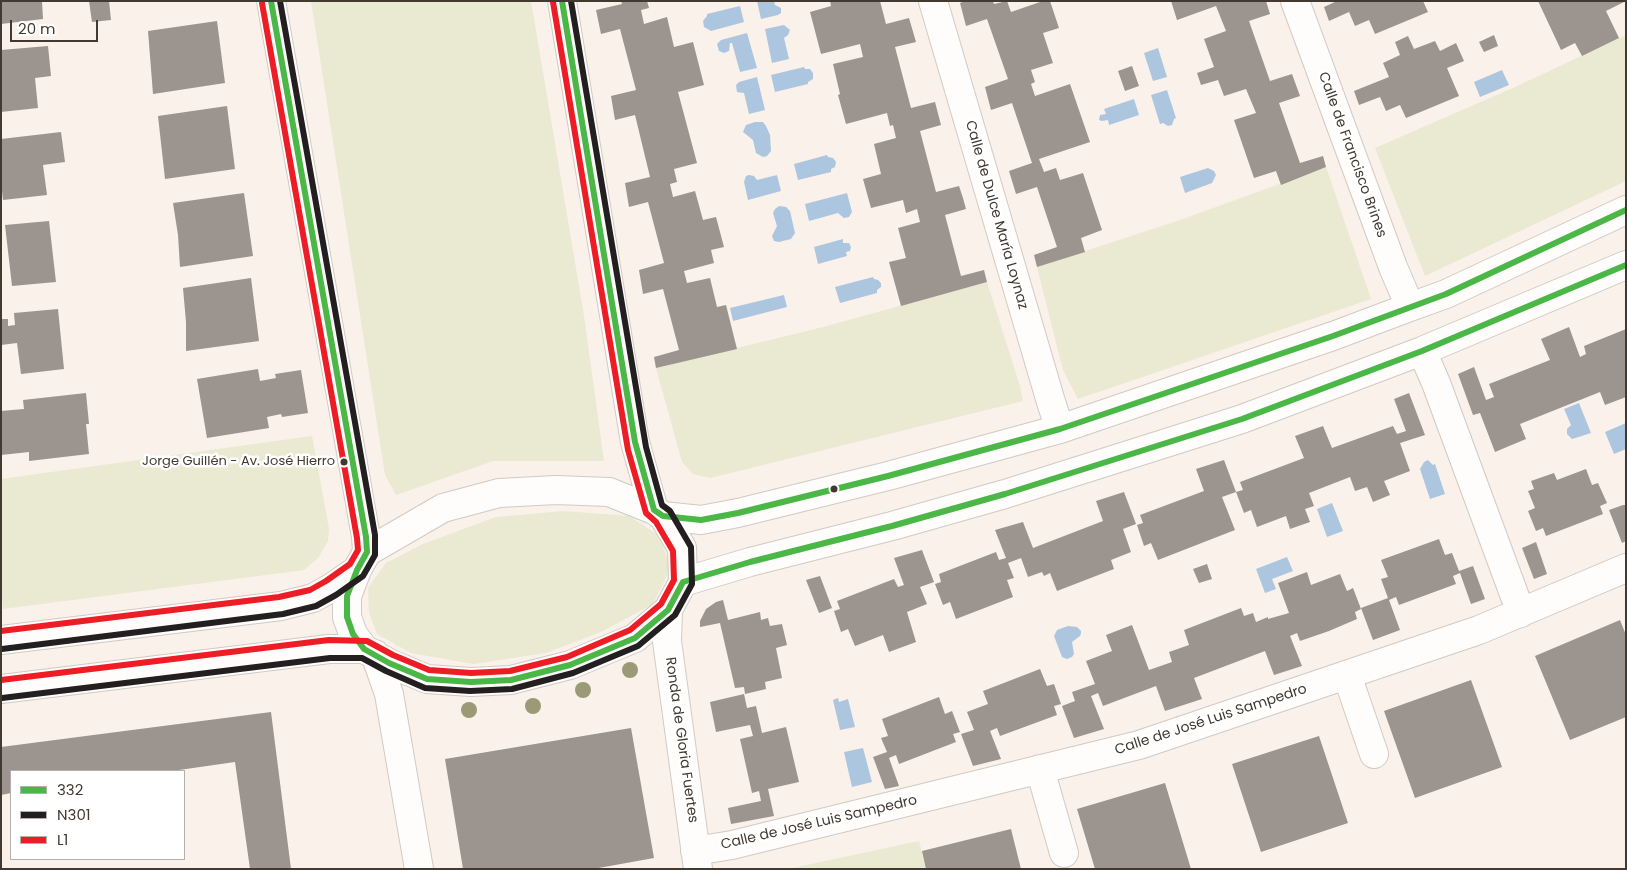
<!DOCTYPE html>
<html>
<head>
<meta charset="utf-8">
<style>
	body { margin:0 }
	#map { position:relative; width:1627px; height:870px; overflow:hidden; background:#f9f1ea; font-family:Poppins,sans-serif }
	canvas { display:block }
	.frame { position:absolute; inset:0; border:2px solid #423931; pointer-events:none }
	.legend { position:absolute; left:10px; top:770px; width:175px; height:90px; box-sizing:border-box; background:#fff; border:1px solid #b3b0ad; margin:0; padding:6px 9px; list-style:none; font-size:15px; color:#423931 }
	.legend li { display:flex; align-items:center; gap:10px; height:25px }
	.legend b { width:25px; border:1px solid #b3b0ad }
	.scale { position:absolute; left:10px; top:20px; width:88px; height:22px; box-sizing:border-box; border:2px solid #423931; border-top:0; padding-left:6px; font-size:15px; line-height:18px; white-space:nowrap; color:#423931; -webkit-text-stroke:4px #fff; paint-order:stroke }
</style>
</head>
<body>
<div id="map">
<canvas width="1627" height="870"></canvas>
<div class="frame"></div>
<ul class="legend">
<li><b style="height:6px;background:#4ab747"></b>332</li>
<li><b style="height:6px;background:#231f20"></b>N301</li>
<li><b style="height:6px;background:#ee1c25"></b>L1</li>
</ul>
<div class="scale">20 m</div>
</div>
<script>
const ctx = document.querySelector('canvas').getContext('2d');
ctx.lineJoin = 'round';
function paint(path, color) { ctx.fillStyle = color; ctx.fill(path, 'evenodd'); }
const toPath = rows => new Path2D(rows.map(r => 'M' + r).join(''));
function stroke(path, color, width, dash) { ctx.strokeStyle = color; ctx.lineWidth = width; ctx.lineCap = dash ? 'butt' : 'round'; ctx.setLineDash(dash || []); ctx.stroke(path); }
function label(font, color, halo, rows, align = 'center') {
  ctx.font = font + ' Poppins,sans-serif'; ctx.lineWidth = 5; ctx.setLineDash([]); ctx.textBaseline = 'middle'; ctx.strokeStyle = halo; ctx.fillStyle = color; for (const [text, x, y, turn = 0] of rows) {
    ctx.save(); ctx.translate(x, y); ctx.rotate((+turn || 0) * Math.PI / 180); ctx.textAlign = isNaN(turn) ? turn : align; if (halo) ctx.strokeText(text, 0, 0); ctx.fillText(text, 0, 0); ctx.restore();
  }
}
paint(toPath([
	[311,1,531,1,584,316,604,461,493,461,396,495,385,475],
	[1626,35,1626,181,1425,276,1375,148,1515,87],
	[1326,167,1371,299,1078,399,1063,370,1037,267,1183,219],
	[987,282,1020,386,1023,401,710,478,693,474,682,462,656,368,823,327],
	[312,436,329,529,328,541,318,558,304,570,3,609,1,588,1,479],
	[564,511,629,516,658,535,671,567,653,604,601,632,546,653,473,664,411,653,377,634,369,613,368,588,386,563,423,544,496,517],
	[919,841,926,869,788,869]
]), '#eae9d2');
paint(toPath([
	[757,1,774,1,775,5,781,8,781,13,778,15,761,19],
	[740,6,744,22,711,31,704,27,703,21,707,16,707,14],
	[784,25,790,30,788,35,784,38,789,59,772,63,765,29],
	[747,33,757,68,740,72,732,43,730,43,729,51,724,53,719,51,717,44,721,40],
	[1158,48,1167,77,1153,81,1144,53],
	[804,67,805,69,810,69,813,73,813,79,808,82,808,84,775,92,771,75],
	[1502,70,1509,85,1480,97,1474,82],
	[757,77,765,110,749,114,744,93,737,92,736,85,739,82],
	[1167,90,1176,118,1174,119,1172,125,1168,126,1163,123,1160,124,1151,95],
	[1134,99,1139,115,1109,125,1108,120,1102,121,1099,120,1100,115,1106,114,1104,109],
	[755,122,763,122,766,126,770,135,771,151,767,156,763,157,756,153,753,140,743,132,746,125],
	[827,155,828,157,833,158,836,162,835,167,831,169,831,172,798,180,794,164],
	[1208,168,1214,171,1216,175,1212,183,1185,193,1180,177],
	[749,175,754,176,757,180,777,175,781,191,748,200,744,182,746,176],
	[847,193,852,212,849,217,844,218,838,213,809,221,805,204],
	[779,206,786,207,790,211,795,233,791,239,779,242,774,241,772,236,777,226,773,213,775,209],
	[843,239,843,243,849,243,851,247,850,251,846,252,847,256,818,264,814,247],
	[873,277,874,279,878,280,881,283,881,287,877,290,877,293,840,303,835,287],
	[784,295,787,307,733,321,730,308],
	[1579,403,1591,433,1572,439,1567,434,1567,429,1571,425,1564,409],
	[1626,423,1626,449,1614,454,1605,432],
	[1428,460,1433,465,1435,464,1445,494,1430,499,1420,469,1424,462],
	[1332,503,1343,531,1327,537,1317,509],
	[1287,557,1293,571,1272,579,1276,589,1265,593,1256,569],
	[1068,626,1077,627,1081,631,1081,633,1080,636,1072,642,1074,654,1072,657,1067,659,1062,657,1054,636,1057,630],
	[838,698,839,702,848,699,855,727,840,730,833,700],
	[863,748,872,782,852,787,844,752]
]), '#adc6e0');
paint(toPath([
	[1,1,42,1,43,19,1,24],
	[89,1,109,1,111,20,92,22],
	[621,1,647,1,649,8,641,10,644,24,667,17,674,47,693,42,704,85,678,92,697,163,674,169,677,182,670,184,673,197,695,191,703,220,716,217,724,247,711,250,714,263,684,271,687,283,710,278,717,307,726,305,737,349,656,368,654,357,679,350,663,289,643,294,639,270,664,263,648,202,629,207,625,183,650,177,635,115,615,120,611,96,636,90,620,29,601,34,596,10,622,4],
	[830,1,880,1,886,24,909,18,916,42,895,47,911,108,935,102,941,125,920,131,936,192,959,186,963,198,966,209,945,215,961,276,984,270,987,282,901,306,889,262,906,258,898,228,920,222,917,209,906,213,903,200,871,208,863,179,881,174,874,144,896,138,893,125,890,126,887,113,846,124,838,95,840,94,833,64,863,57,860,44,821,54,810,12,831,6],
	[965,1,993,1,994,4,1007,1,1011,12,1043,1,1050,1,1059,28,1043,33,1053,63,1031,70,1035,82,1031,84,1035,96,1070,84,1090,142,1039,159,1044,172,1056,168,1060,180,1083,173,1102,230,1081,238,1085,252,1037,267,1034,255,1057,247,1037,187,1016,194,1009,171,1032,163,1012,103,991,110,985,87,1008,79,987,19,966,26,960,3],
	[1171,1,1266,1,1270,14,1249,21,1270,81,1292,74,1300,96,1279,103,1300,163,1323,156,1326,167,1281,185,1276,171,1254,178,1234,120,1256,113,1246,89,1224,96,1218,80,1201,85,1197,73,1214,67,1204,39,1226,31,1216,6,1177,20],
	[1337,1,1423,1,1428,12,1375,34,1369,20,1355,26,1349,12,1329,21,1324,7],
	[1538,1,1626,1,1606,11,1619,38,1582,56,1575,43,1561,50],
	[217,21,225,83,153,94,148,31],
	[1494,35,1498,46,1484,52,1479,42],
	[1408,36,1414,49,1435,41,1440,51,1456,43,1464,61,1447,68,1459,96,1406,118,1400,105,1386,111,1380,97,1359,105,1354,91,1389,77,1383,63,1400,55,1395,42],
	[48,46,51,76,35,78,38,108,1,112,1,50],
	[1132,66,1139,86,1125,91,1118,71],
	[227,106,235,169,165,179,158,116],
	[61,132,65,162,43,165,47,195,3,200,1,182,1,139],
	[244,193,253,256,180,267,178,235,173,203],
	[49,221,56,282,12,286,5,225],
	[251,278,259,341,186,351,186,322,183,288],
	[58,309,64,369,21,374,17,343,1,345,1,319,8,319,8,326,15,325,14,313],
	[1569,327,1580,357,1586,354,1584,346,1626,329,1626,397,1605,405,1600,392,1520,424,1526,439,1495,452,1480,413,1473,415,1458,374,1474,367,1486,400,1494,397,1489,384,1550,360,1541,339],
	[258,369,260,381,276,378,275,374,301,370,308,413,282,417,281,414,267,417,269,428,207,438,197,379],
	[86,393,89,424,86,424,89,454,29,461,29,452,1,455,1,411,24,409,23,400],
	[1409,393,1425,435,1400,443,1410,471,1384,481,1390,495,1373,502,1367,487,1355,491,1350,477,1309,493,1314,506,1305,509,1310,522,1290,529,1286,516,1257,527,1251,510,1244,513,1236,492,1243,490,1240,482,1304,458,1295,436,1323,426,1332,448,1393,426,1397,434,1406,431,1394,399],
	[1224,460,1236,492,1222,497,1235,530,1158,560,1151,543,1144,546,1137,525,1143,523,1140,515,1204,491,1196,469],
	[1586,469,1592,485,1598,483,1607,503,1600,506,1603,514,1546,536,1543,528,1536,531,1528,511,1535,508,1528,491,1534,489,1531,481,1554,473,1557,480],
	[1124,492,1136,524,1123,529,1131,552,1111,560,1114,569,1057,591,1050,573,1044,576,1042,572,1028,577,1021,558,1008,563,1014,578,1007,580,1013,597,956,619,950,602,943,605,935,584,941,582,939,574,996,552,999,560,1006,558,995,530,1023,522,1033,548,1103,521,1096,501],
	[1623,505,1626,505,1626,541,1622,543,1609,510],
	[1439,539,1445,555,1452,553,1459,571,1473,566,1485,599,1471,604,1460,573,1453,576,1456,584,1399,605,1396,597,1389,600,1400,630,1373,640,1361,608,1388,598,1381,579,1388,577,1381,560],
	[1536,542,1547,574,1534,579,1522,548],
	[922,550,934,582,920,587,927,604,907,612,916,642,889,652,883,635,855,646,848,629,841,632,834,611,840,609,837,601,894,579,898,587,904,585,894,558],
	[1207,564,1212,579,1199,583,1193,569],
	[1307,572,1311,585,1340,574,1347,591,1353,588,1361,609,1355,612,1357,619,1329,631,1300,641,1297,633,1290,636,1302,666,1274,675,1265,651,1194,678,1202,699,1165,711,1156,686,1103,706,1098,693,1091,696,1104,729,1074,738,1062,706,1075,701,1072,692,1095,684,1086,661,1112,651,1106,635,1132,625,1149,670,1172,662,1169,652,1189,645,1184,630,1241,608,1244,616,1253,613,1256,622,1268,617,1268,619,1289,613,1278,583],
	[820,576,832,608,819,613,806,580],
	[723,600,728,620,760,612,761,620,768,618,770,626,782,624,787,645,776,648,782,678,765,682,766,689,745,694,744,687,735,688,720,623,700,627,700,621,706,609,716,602],
	[1620,620,1626,635,1626,717,1570,740,1535,656],
	[1040,669,1047,686,1054,684,1061,704,1054,706,1057,715,1000,736,997,728,990,731,1001,759,973,766,961,734,974,730,967,712,988,704,983,691],
	[1471,680,1502,767,1415,798,1384,711],
	[744,694,747,708,756,706,762,733,786,727,799,782,768,789,774,816,731,824,728,808,761,801,759,791,752,793,740,739,753,736,750,725,716,732,710,702],
	[939,697,945,714,952,711,960,732,953,734,956,742,899,764,896,755,889,758,899,786,885,789,873,757,887,752,881,738,888,736,882,719],
	[271,712,291,869,250,869,235,762,172,771,11,771,11,793,1,795,1,747],
	[631,728,654,858,593,869,463,869,445,759],
	[1319,736,1348,823,1261,852,1232,764],
	[1165,783,1191,869,1095,869,1077,809],
	[1011,829,1021,869,926,869,922,851]
]), '#9c948e');
const minor = toPath([
	[271,1,366,537,367,552],
	[562,1,635,442,654,510],
	[933,1,1051,402,1060,429],
	[1295,1,1393,267,1410,307],
	[1422,351,1436,383,1521,613],
	[556,490,609,492,654,510,663,516,682,548,683,582,668,610,635,638,570,665,511,680,471,682,427,679,389,663,364,649,353,634,347,617,347,596,357,570,367,552,443,508,499,493,556,490],
	[663,516,701,520,738,513,888,476,1060,429,1333,336,1410,307,1446,294,1626,210],
	[683,582,750,562,892,526,1005,494,1242,419,1422,351,1626,265],
	[668,610,667,641,698,869],
	[1,640,281,606,313,598,331,588,357,570],
	[375,654,389,694,419,869],
	[1347,675,1374,754],
	[1,689,329,649,364,649],
	[1040,769,1064,853],
	[695,851,732,845,1139,745,1479,630,1626,568]
]);
stroke(minor, '#d1cac3', 30);
stroke(minor, '#fefdfc', 28);
stroke(toPath([
	[271,1,366,537,367,552,357,570,347,596,347,617,353,634,364,649,389,663,427,679,471,682,511,680,570,665,635,638,668,610,683,582,750,562,892,526,1005,494,1242,419,1422,351,1626,265],
	[562,1,635,442,654,510,663,516,701,520,738,513,888,476,1060,429,1333,336,1446,294,1626,210]
]), '#4ab747', 6);
stroke(toPath([
	[2,649,283,614,316,606,336,595,363,576,375,555,375,535,280,1],
	[2,698,330,658,362,658,386,671,425,688,470,691,512,689,573,673,638,646,675,615,692,584,691,547,670,511,662,505,646,447,571,1]
]), '#231f20', 6);
stroke(toPath([
	[1,631,279,597,310,590,326,581,350,564,358,550,357,538,262,3],
	[1,680,329,640,367,641,393,655,429,670,471,673,510,671,567,657,630,630,661,604,674,580,673,551,656,522,646,513,628,450,553,2]
]), '#ee1c25', 6);
ctx.fillStyle = '#9a9a76';
for (const [x, y] of [
	[630,670],
	[583,690],
	[533,706],
	[469,710]
]) { ctx.beginPath(); ctx.arc(x, y, 8, 0, 2 * Math.PI); ctx.fill(); }
for (const [x, y, r, color] of [
	[344,462,4.5,"#423931"],
	[834,489,4.5,"#423931"]
]) { const dot = new Path2D(); dot.arc(x, y, r, 0, 2 * Math.PI); ctx.fillStyle = color; ctx.fill(dot); stroke(dot, '#fff', 2); }
label('13px', '#423931', '#fff', [
	["Jorge Guillén - Av. José Hierro",335,462]
], 'right');
label('14px', '#423931', '#fff', [
	["Calle de Francisco Brines",1352,155,70],
	["Calle de Dulce María Loynaz",996,215,74],
	["Calle de José Luis Sampedro",1211,720,-18],
	["Ronda de Gloria Fuertes",681,740,82],
	["Calle de José Luis Sampedro",819,823,-13]
]);
</script>
</body>
</html>
